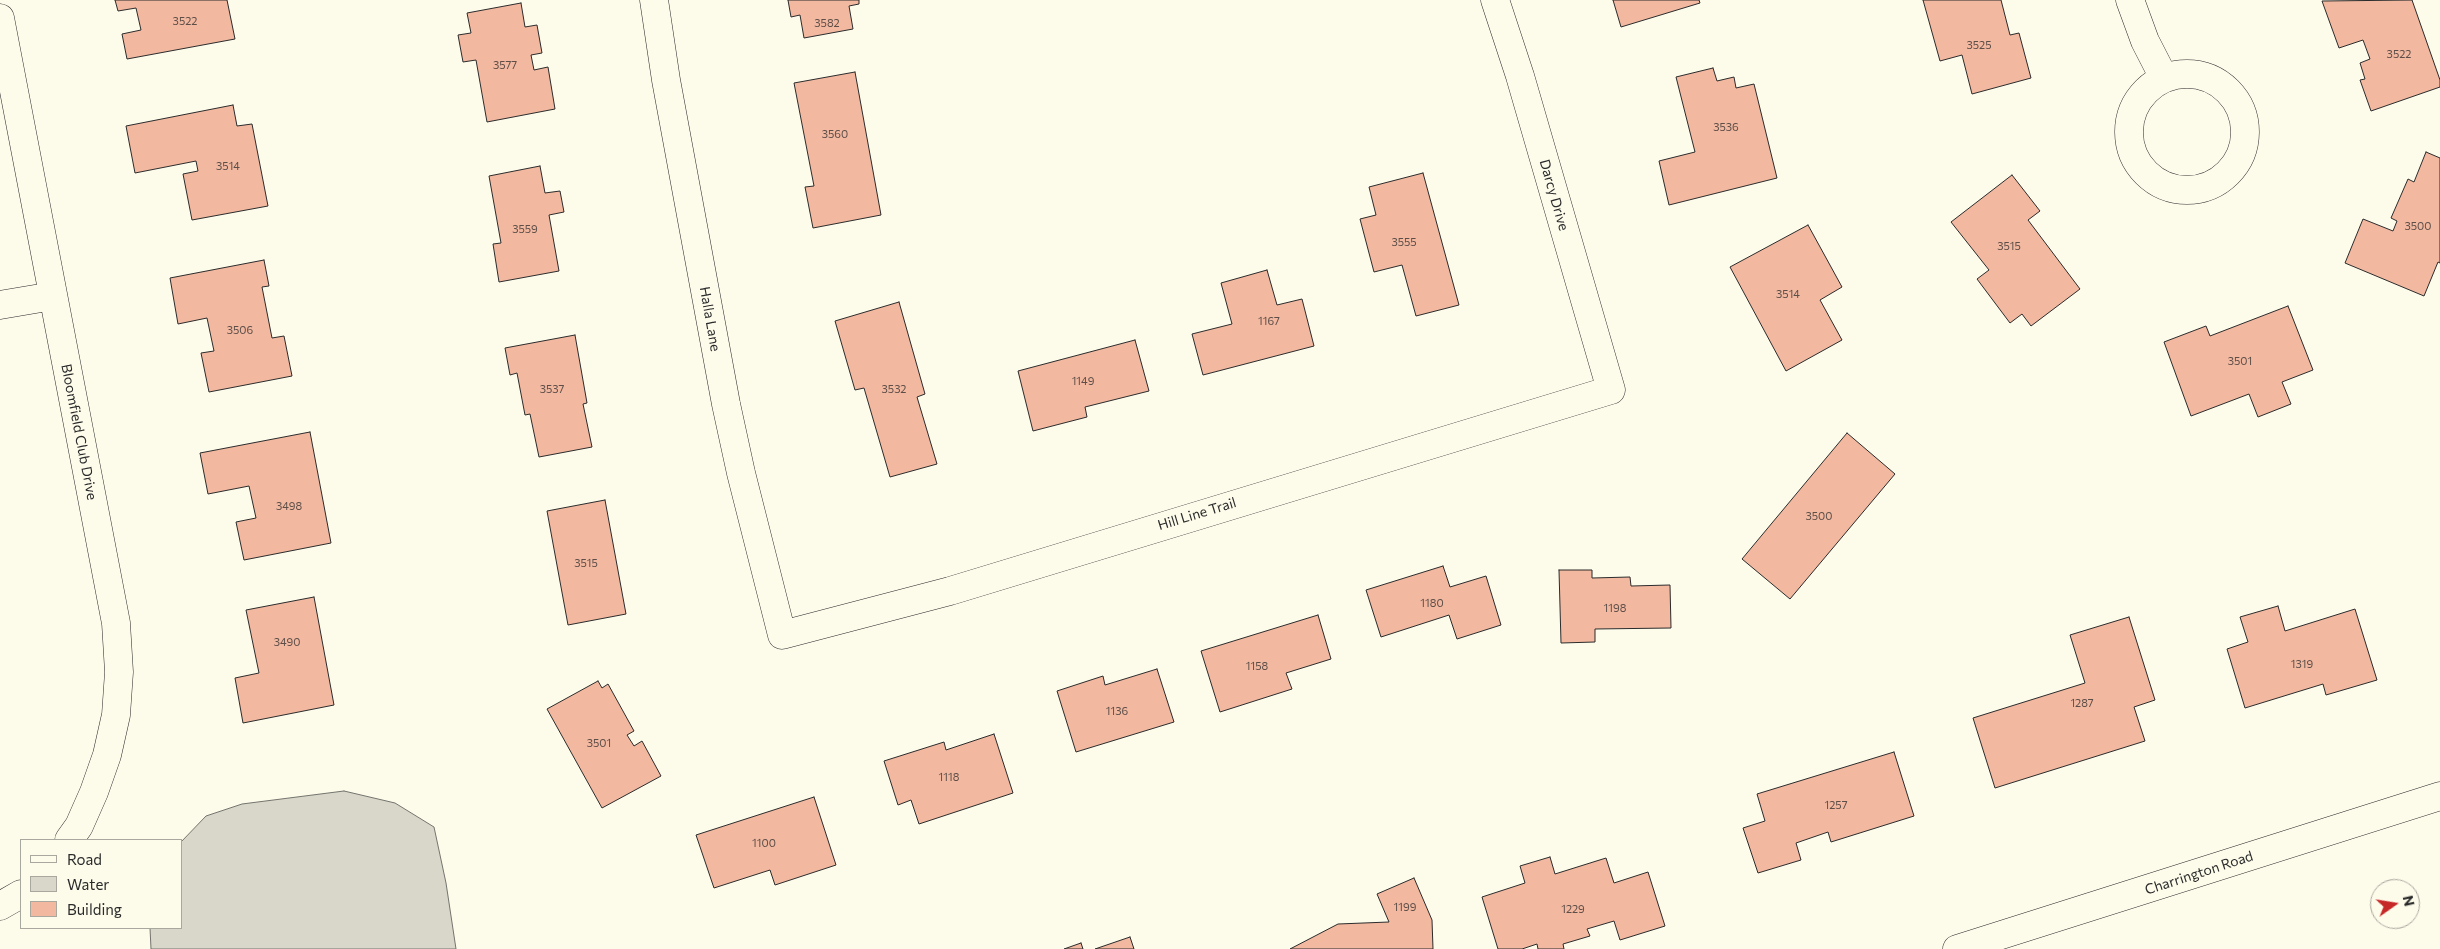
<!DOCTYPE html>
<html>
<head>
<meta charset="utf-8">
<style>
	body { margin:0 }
	#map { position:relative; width:2440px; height:949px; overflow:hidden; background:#fdfbea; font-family:Commissioner,sans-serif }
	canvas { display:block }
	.legend { position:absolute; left:20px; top:839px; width:162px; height:90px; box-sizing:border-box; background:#fdfbea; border:1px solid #a9a89e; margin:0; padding:6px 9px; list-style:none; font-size:15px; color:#2b2b2b }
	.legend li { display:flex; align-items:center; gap:10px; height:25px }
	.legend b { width:25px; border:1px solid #a9a89e }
	.north { position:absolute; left:2370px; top:879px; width:50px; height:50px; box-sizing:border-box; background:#fdfbea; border:1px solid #a9a89e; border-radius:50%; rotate:77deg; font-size:14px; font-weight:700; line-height:20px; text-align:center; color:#2b2b2b }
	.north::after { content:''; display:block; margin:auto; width:18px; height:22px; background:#c62828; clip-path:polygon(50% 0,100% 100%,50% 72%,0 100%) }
</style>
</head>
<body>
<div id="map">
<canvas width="2440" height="949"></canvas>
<ul class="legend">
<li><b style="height:6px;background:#fdfbea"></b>Road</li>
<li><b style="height:14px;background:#d8d7c9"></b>Water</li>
<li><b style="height:14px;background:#f2b8a0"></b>Building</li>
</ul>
<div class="north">N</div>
</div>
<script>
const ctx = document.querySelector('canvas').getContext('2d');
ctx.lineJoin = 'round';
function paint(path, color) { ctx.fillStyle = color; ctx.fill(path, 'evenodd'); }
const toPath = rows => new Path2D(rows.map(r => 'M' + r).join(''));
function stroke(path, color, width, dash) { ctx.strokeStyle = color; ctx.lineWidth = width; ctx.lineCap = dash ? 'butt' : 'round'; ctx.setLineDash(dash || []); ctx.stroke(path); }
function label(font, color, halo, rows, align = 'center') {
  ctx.font = font + ' Commissioner,sans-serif'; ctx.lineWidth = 4; ctx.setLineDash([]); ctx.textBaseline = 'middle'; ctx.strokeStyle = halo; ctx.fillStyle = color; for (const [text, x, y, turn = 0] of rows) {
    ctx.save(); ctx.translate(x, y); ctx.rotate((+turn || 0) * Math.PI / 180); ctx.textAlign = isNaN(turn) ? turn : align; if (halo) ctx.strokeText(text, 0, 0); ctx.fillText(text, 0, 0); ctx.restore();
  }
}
const water = toPath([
	[344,791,395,803,434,827,446,883,456,949,151,949,150,928,181,928,181,842,206,816,242,804,344,791]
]);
paint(water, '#d8d7c9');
stroke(water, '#74746e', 1);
const building = toPath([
	[115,0,227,0,235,39,127,59,122,34,141,30,136,8,118,11,115,0],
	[788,0,859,0,859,4,849,6,853,29,804,38,800,15,791,17,788,0],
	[1613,0,1699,0,1700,3,1621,27,1613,0],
	[1923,0,2001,0,2010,35,2019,33,2031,78,1972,94,1962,55,1940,61,1923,0],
	[2412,0,2440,80,2440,87,2371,111,2360,80,2365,79,2360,63,2370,59,2363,40,2339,48,2322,1,2412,0],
	[521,3,525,27,537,25,542,53,531,55,534,70,548,67,555,109,487,122,476,60,463,62,458,35,471,33,467,13,521,3],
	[1713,68,1717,81,1734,77,1736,88,1754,84,1777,178,1669,205,1659,161,1695,152,1676,77,1713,68],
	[855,72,881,215,813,228,805,187,814,186,794,83,855,72],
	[233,105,237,126,252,124,268,206,192,220,183,174,198,171,196,161,135,173,126,126,233,105],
	[2426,152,2440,158,2440,263,2438,262,2424,296,2345,263,2363,219,2393,231,2397,221,2391,218,2408,179,2414,182,2426,152],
	[540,166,545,193,560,191,564,212,549,215,559,271,499,282,493,244,501,243,489,176,540,166],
	[1423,173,1459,305,1416,316,1402,265,1374,272,1360,219,1376,215,1369,187,1423,173],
	[2012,175,2040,211,2028,220,2080,289,2031,326,2022,314,2010,323,1977,279,1989,270,1951,222,2012,175],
	[1808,225,1842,287,1820,300,1842,340,1786,371,1730,267,1808,225],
	[264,260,269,286,262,287,272,338,284,336,292,376,209,392,201,353,214,351,207,318,178,324,170,278,264,260],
	[1267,270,1277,305,1302,299,1314,346,1203,375,1192,334,1232,324,1221,283,1267,270],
	[899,302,925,394,917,397,937,464,890,477,864,388,855,390,835,321,899,302],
	[2288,306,2313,370,2282,382,2291,404,2258,417,2249,394,2191,416,2164,342,2206,326,2210,336,2288,306],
	[575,335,587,403,583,404,592,447,539,457,530,414,525,415,517,373,510,375,505,348,575,335],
	[1135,340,1149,391,1085,407,1087,417,1033,431,1018,371,1135,340],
	[310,432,331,543,244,560,236,522,256,518,249,486,208,494,200,453,310,432],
	[1847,433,1895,474,1790,599,1742,559,1847,433],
	[605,500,626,614,568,625,547,511,605,500],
	[1443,566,1450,587,1486,576,1501,625,1457,639,1449,615,1381,637,1366,590,1443,566],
	[1559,570,1592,570,1592,578,1630,577,1631,586,1670,585,1671,628,1595,629,1595,642,1561,643,1559,570],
	[314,597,334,705,243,723,235,678,259,673,246,610,314,597],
	[2278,606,2285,631,2355,609,2377,680,2326,695,2323,684,2245,708,2227,649,2248,642,2240,617,2278,606],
	[1318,615,1331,659,1286,673,1292,689,1220,712,1201,651,1318,615],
	[2129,617,2155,700,2134,707,2145,741,1995,788,1973,718,2085,683,2070,635,2129,617],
	[1157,669,1174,722,1076,752,1057,691,1103,676,1105,685,1157,669],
	[598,681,602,688,608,684,634,731,627,735,634,746,642,741,661,776,602,808,547,709,598,681],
	[994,734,1013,793,919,824,911,800,898,805,884,761,944,742,946,750,994,734],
	[1894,752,1914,816,1831,842,1828,832,1796,843,1801,860,1758,873,1743,828,1765,821,1757,794,1894,752],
	[814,797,836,865,775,885,770,870,714,888,696,835,814,797],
	[1550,857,1555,874,1606,858,1614,883,1648,872,1665,926,1620,940,1614,921,1587,929,1590,936,1563,944,1564,949,1538,949,1537,944,1522,949,1498,949,1482,897,1525,883,1520,866,1550,857],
	[1414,878,1432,920,1433,949,1290,949,1338,924,1389,922,1377,894,1414,878],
	[1130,937,1134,949,1095,949,1130,937],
	[1081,943,1083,949,1064,949,1081,943]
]);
paint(building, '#f2b8a0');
stroke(building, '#2b2b2b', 1);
const minor = toPath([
	[654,0,666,80,726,404,741,473,782,635,950,591,1611,390,1520,76,1495,0],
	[2130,0,2145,41,2164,78],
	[0,18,116,623,119,672,116,715,107,755,94,792,79,826,69,840],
	'2129 132a58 58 0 1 1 116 0a58 58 0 1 1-116 0Z',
	[0,305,53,296],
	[0,906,21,894],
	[1957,949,2440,796]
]);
stroke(minor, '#2b2b2b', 29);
stroke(minor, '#fdfbea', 28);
label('11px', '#5d4e48', null, [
	["3522",185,21],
	["3582",827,23],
	["3525",1979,45],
	["3522",2399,54],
	["3577",505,65],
	["3536",1726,127],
	["3560",835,134],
	["3514",228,166],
	["3500",2418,226],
	["3559",525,229],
	["3555",1404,242],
	["3515",2009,246],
	["3514",1788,294],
	["1167",1269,321],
	["3506",240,330],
	["3501",2240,361],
	["1149",1083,381],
	["3537",552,389],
	["3532",894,389],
	["3498",289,506],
	["3500",1819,516],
	["3515",586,563],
	["1180",1432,603],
	["1198",1615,608],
	["3490",287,642],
	["1319",2302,664],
	["1158",1257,666],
	["1287",2082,703],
	["1136",1117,711],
	["3501",599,743],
	["1118",949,777],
	["1257",1836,805],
	["1100",764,843],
	["1199",1405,907],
	["1229",1573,909]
]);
label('14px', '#2b2b2b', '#fdfbea', [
	["Darcy Drive",1554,195,74],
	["Halla Lane",710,319,80],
	["Bloomfield Club Drive",79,432,79],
	["Hill Line Trail",1197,514,-17],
	["Charrington Road",2199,873,-18]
]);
</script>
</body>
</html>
